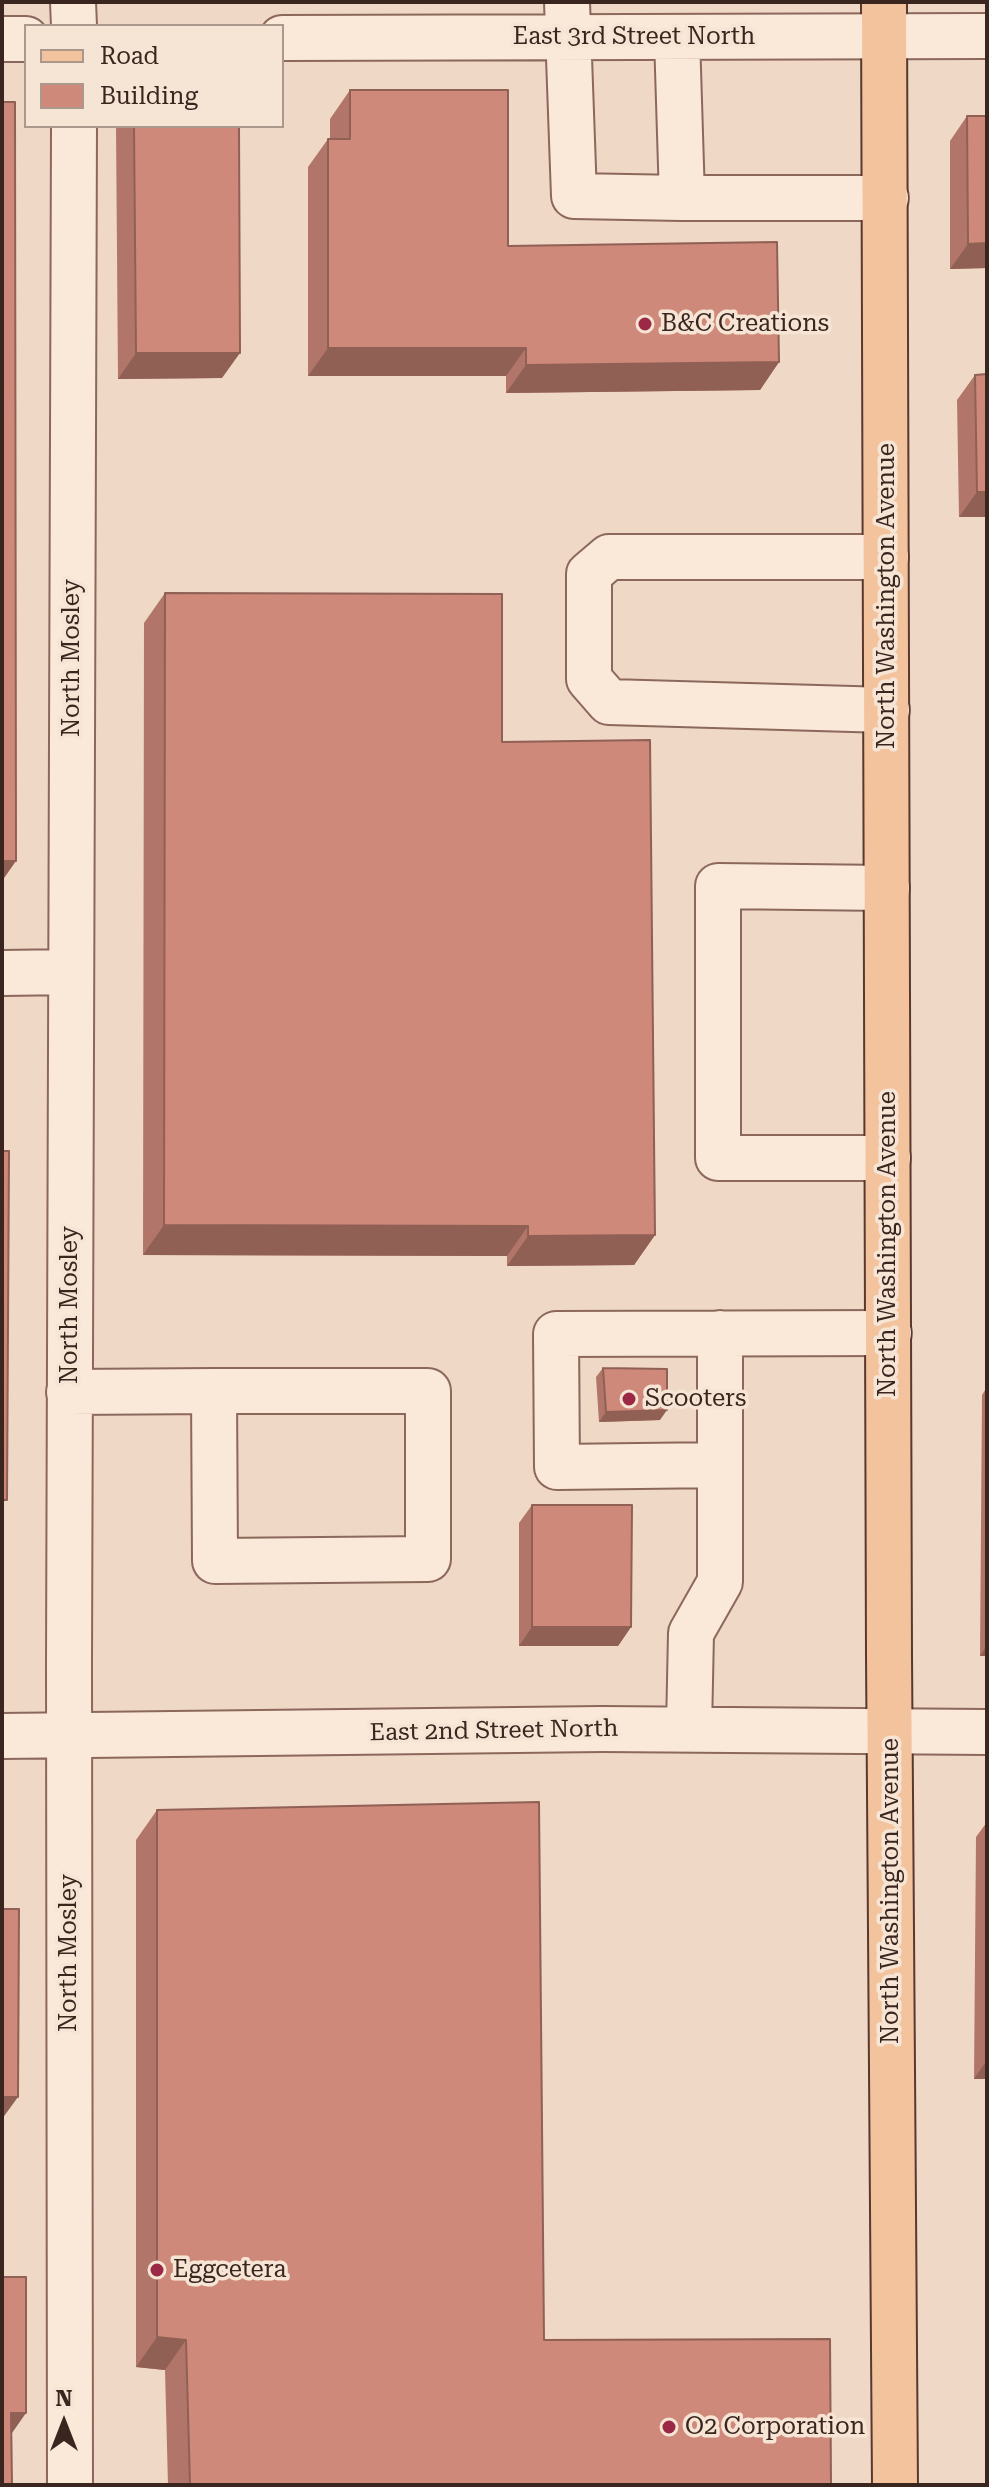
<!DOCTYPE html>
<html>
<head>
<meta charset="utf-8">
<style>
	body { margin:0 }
	#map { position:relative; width:989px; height:2487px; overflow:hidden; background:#efd8c5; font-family:"Roboto Serif",serif }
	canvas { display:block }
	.frame { position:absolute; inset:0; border:4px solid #3b251f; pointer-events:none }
	.legend { position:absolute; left:24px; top:24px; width:260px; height:104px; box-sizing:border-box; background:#f6e5d5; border:2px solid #ab988c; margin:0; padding:10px 14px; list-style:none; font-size:24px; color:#3b251f }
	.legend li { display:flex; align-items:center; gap:16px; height:40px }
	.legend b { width:40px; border:2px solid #ab988c }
	.north { position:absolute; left:24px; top:2383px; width:80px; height:80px; -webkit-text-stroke:6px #f6e5d5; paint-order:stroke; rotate:0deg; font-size:22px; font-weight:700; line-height:32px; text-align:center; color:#3b251f }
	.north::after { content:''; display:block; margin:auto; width:28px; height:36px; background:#3b251f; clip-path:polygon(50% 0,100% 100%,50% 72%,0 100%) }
</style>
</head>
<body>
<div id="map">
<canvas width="989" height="2487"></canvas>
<div class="frame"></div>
<ul class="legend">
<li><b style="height:10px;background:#f3c39d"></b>Road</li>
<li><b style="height:22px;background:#ce897a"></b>Building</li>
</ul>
<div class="north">N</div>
</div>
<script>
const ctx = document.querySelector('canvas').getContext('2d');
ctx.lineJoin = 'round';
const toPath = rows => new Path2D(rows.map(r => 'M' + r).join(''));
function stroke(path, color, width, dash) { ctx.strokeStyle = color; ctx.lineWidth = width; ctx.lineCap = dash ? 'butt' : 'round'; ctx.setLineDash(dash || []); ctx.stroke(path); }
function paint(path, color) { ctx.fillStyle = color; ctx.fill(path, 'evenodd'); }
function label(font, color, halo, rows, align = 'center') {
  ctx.font = font + ' "Roboto Serif",serif'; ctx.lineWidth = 7; ctx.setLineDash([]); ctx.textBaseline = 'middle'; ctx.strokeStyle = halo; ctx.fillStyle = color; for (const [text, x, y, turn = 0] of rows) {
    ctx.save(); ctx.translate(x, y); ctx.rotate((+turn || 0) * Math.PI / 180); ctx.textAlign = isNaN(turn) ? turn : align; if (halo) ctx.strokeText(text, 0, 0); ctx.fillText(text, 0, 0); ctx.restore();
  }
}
const minor = toPath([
	[73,2,74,26],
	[567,2,574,196,682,198],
	[677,37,682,198,886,198],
	[282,38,987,36],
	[2,39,26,39],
	[886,557,609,557,589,574,589,679,609,702,887,710],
	[887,888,718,886,718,1158,888,1158],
	[2,973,71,972],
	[69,1392,214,1391,428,1391,428,1559,215,1561,214,1391],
	[720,1465,557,1467,556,1334,889,1333],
	[689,1729,691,1633,720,1582,720,1333],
	[2,1736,602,1729,987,1732],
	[70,2485,69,1663,74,126]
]);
const major = toPath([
	[884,2,889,1655,895,2485]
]);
stroke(minor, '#8b685b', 48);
stroke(major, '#59382f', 48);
stroke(minor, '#fae8d9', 44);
stroke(major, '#f3c39d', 44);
paint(toPath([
	[350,90,508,246,779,362,760,390,506,393,506,376,308,376,308,167,328,139,330,139,330,119],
	[967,116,987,116,987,268,950,269,950,141],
	[116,126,239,126,222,378,118,379],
	[987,374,987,517,959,517,957,400,975,375],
	[165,593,502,742,655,1235,634,1265,507,1266,507,1256,143,1255,144,623],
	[603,1368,660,1420,599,1422,596,1377],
	[987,1387,987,1656,980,1656,982,1395],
	[532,1505,631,1627,618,1646,519,1646,519,1523],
	[157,1810,544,2340,831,2485,168,2485,165,2370,136,2367,136,1840],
	[987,1822,987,2079,974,2079,976,1837]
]), '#b17669');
paint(toPath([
	[987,243,987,268,950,269,968,244],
	[328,348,526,348,506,376,308,376],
	[136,353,240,353,222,378,118,379],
	[779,362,760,390,506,393,526,365],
	[977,492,987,492,987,517,959,517],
	[2,861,16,861,2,881],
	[164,1225,528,1226,507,1256,143,1255],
	[655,1235,634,1265,507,1266,528,1236],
	[667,1410,660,1420,599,1422,606,1412],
	[532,1627,631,1627,618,1646,519,1646],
	[987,1645,987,1656,980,1656],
	[987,2060,987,2079,974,2079],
	[2,2097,18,2097,2,2119],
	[157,2337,186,2340,165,2370,136,2367],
	[11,2413,26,2413,5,2443]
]), '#906055');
const building = toPath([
	[350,90,508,90,508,246,777,242,779,362,526,365,526,348,328,348,328,139,350,139,350,90],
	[2,102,15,102,16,861,2,861,2,102],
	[967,116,987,116,987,243,968,244,967,116],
	[134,126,239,126,240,353,136,353,134,126],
	[987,374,987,492,977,492,975,375,987,374],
	[165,593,502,594,502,742,650,740,655,1235,528,1236,528,1226,164,1225,165,593],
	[2,1151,9,1151,7,1500,2,1500,2,1151],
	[603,1368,667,1369,667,1410,606,1412,603,1368],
	[532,1505,632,1505,631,1627,532,1627,532,1505],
	[539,1802,544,2340,830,2339,831,2485,190,2485,186,2340,157,2337,157,1810,539,1802],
	[2,1909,19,1909,18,2097,2,2097,2,1909],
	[2,2277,26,2277,26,2413,11,2413,12,2485,2,2485,2,2277]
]);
paint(building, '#ce897a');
stroke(building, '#906055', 2);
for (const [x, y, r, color] of [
	[645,324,8,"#9b2946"],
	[629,1399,8,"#9b2946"],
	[157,2270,8,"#9b2946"],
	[669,2427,8,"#9b2946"]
]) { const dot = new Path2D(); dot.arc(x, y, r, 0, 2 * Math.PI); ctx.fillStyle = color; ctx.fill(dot); stroke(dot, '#f6e5d5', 3); }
label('24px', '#3b251f', '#f6e5d5', [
	["East 3rd Street North",634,37],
	["North Washington Avenue",887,596,-90],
	["North Mosley",72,658,-90],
	["North Washington Avenue",888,1244,-90],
	["North Mosley",70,1305,-90],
	["East 2nd Street North",494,1731,-1],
	["North Washington Avenue",891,1891,-90],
	["North Mosley",69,1953,-90]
]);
label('24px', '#3b251f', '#f6e5d5', [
	["B&C Creations",661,324],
	["Scooters",645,1399],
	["Eggcetera",173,2270],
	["O2 Corporation",685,2427]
], 'left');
</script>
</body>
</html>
